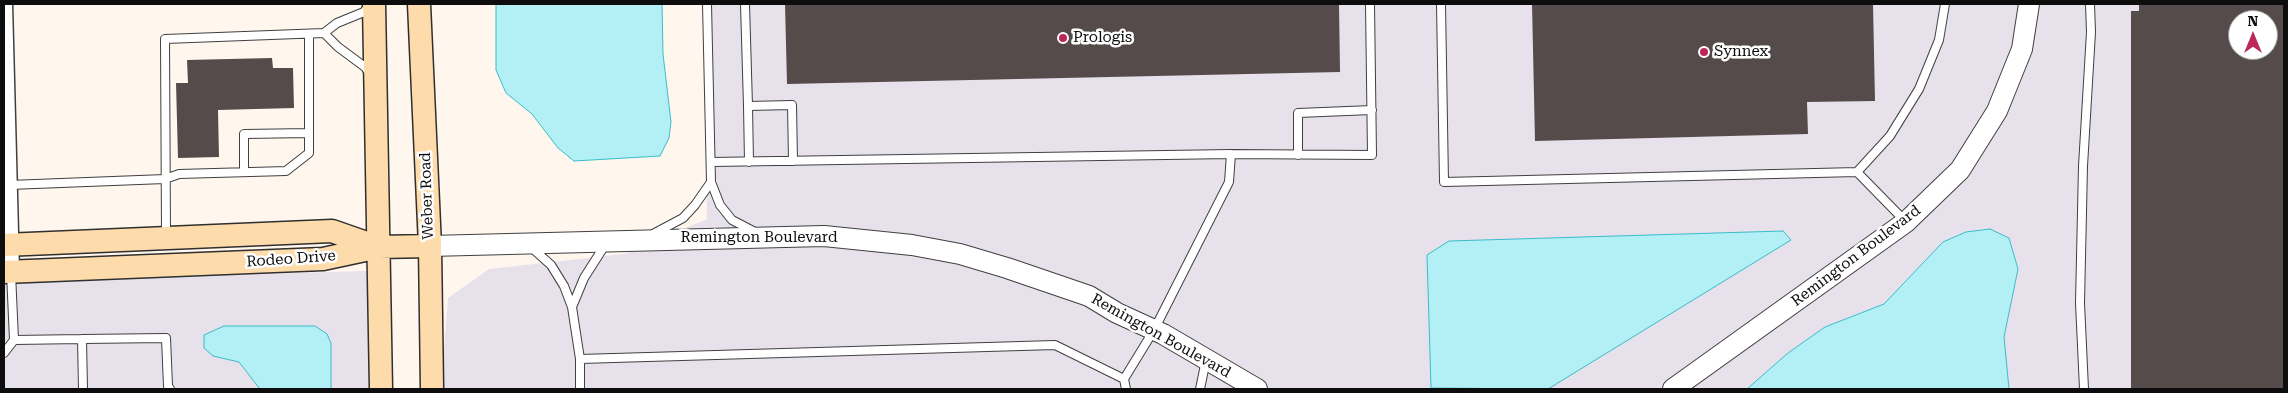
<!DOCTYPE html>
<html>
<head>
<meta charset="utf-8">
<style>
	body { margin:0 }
	#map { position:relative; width:2288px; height:393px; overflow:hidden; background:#fff6ed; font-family:"Roboto Serif",serif }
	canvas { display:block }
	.frame { position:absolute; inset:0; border:5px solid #0d0d0d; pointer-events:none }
	.north { position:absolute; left:2228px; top:10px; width:50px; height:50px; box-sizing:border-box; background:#fff; border:1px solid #9e9e9e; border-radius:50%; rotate:0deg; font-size:14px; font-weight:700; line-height:20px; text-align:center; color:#0d0d0d }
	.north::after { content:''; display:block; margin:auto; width:18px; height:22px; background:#bb275a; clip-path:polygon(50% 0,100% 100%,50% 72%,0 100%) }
</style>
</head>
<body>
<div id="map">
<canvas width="2288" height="393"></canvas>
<div class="frame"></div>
<div class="north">N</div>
</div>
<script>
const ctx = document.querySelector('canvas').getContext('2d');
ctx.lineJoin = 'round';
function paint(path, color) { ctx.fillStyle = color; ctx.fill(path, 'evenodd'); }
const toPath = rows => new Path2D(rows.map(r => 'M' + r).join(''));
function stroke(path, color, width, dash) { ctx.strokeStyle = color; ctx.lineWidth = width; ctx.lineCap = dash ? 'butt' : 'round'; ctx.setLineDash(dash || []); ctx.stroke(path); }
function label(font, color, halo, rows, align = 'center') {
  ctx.font = font + ' "Roboto Serif",serif'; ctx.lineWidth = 5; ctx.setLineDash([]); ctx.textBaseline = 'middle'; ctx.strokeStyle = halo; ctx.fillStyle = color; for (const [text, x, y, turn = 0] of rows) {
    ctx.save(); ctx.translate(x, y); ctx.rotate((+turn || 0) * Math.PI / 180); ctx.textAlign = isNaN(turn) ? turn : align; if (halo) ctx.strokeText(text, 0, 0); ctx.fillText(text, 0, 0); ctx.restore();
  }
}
paint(toPath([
	[703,4,2284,4,2284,389,441,389,448,298,489,269,624,254,707,219],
	[2238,20,2268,20,2268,50,2238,50],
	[367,271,370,389,4,389,4,281]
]), '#e7e1ec');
const water = toPath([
	[496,4,662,4,663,54,671,122,669,138,660,156,574,161,558,148,532,114,506,93,496,70,496,4],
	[1990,229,2009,238,2018,269,2004,337,2009,389,1747,389,1788,353,1825,327,1884,304,1943,242,1966,232,1990,229],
	[1783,231,1791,240,1548,389,1431,388,1427,255,1449,241,1783,231],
	[224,326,315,326,327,334,331,343,331,389,260,389,239,362,213,356,204,348,204,335,224,326]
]);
paint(water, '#b3f0f5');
stroke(water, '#3bbccb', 1);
paint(toPath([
	[785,4,1339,4,1340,72,787,84],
	[1532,4,1873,4,1875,101,1807,102,1808,134,1535,141],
	[2139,4,2284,4,2284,389,2131,389,2131,11,2139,11],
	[2238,20,2268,20,2268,50,2238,50],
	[272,58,273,68,293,68,294,108,218,110,219,157,178,158,176,83,188,83,187,60]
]), '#554b4a');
const service = toPath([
	[707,4,711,182,720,205,732,220,755,232],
	[745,4,748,106],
	[1441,4,1444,182,1857,172,1890,136,1919,89,1939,40,1945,4],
	[369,5,364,12,337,23,324,33,338,47,365,67,370,74],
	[1231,154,1372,155,1370,4],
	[1298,155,1298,113,1372,110],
	[711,162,1231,154,1229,182,1154,330,1124,379,1126,389],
	[749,162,748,106,792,105,793,161],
	[244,172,244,134,309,133],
	[1857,172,1905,221],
	[9,185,165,179,179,174,286,171,309,153,309,34],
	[653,234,683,218,695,205,711,182],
	[166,235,165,39,324,33],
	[532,248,551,265,564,286,572,307,580,359],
	[572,307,584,278,605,245],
	[14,340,82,339],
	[4,353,14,340,11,273],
	[83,389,82,339,166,338,168,386,170,389],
	[580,389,580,359,1055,345,1124,379],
	[1200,389,1206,360],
	[2084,389,2080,303,2083,166,2091,32,2090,4]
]);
const minor = toPath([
	[4,4,11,271]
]);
const tertiary = toPath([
	[430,246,824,236,912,245,960,254,1007,268,1089,296,1117,313,1163,334,1257,389],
	[1673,389,1906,222,1960,170,1997,111,2022,49,2029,4]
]);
const secondary = toPath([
	[374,4,381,389],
	[419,4,430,246,432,389],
	[4,245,332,231,375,246],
	[4,272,323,259,379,247,430,246]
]);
stroke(service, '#404040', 10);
stroke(minor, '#404040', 19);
stroke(tertiary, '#404040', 22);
stroke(secondary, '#2f2f2f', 25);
stroke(service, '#fff', 8);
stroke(minor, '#fff', 16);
stroke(tertiary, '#fff', 20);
stroke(secondary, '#fddbaa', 22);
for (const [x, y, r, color] of [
	[1063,38,5,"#bb275a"],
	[1704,52,5,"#bb275a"]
]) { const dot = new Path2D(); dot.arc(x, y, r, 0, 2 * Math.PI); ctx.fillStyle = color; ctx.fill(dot); stroke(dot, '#fff', 2); }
label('15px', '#0d0d0d', '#fff', [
	["Prologis",1073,38],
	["Synnex",1714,52]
], 'left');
label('15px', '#0d0d0d', '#fff', [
	["Weber Road",427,196,-92],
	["Remington Boulevard",759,238],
	["Remington Boulevard",1856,256,-37],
	["Rodeo Drive",291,259,-4],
	["Remington Boulevard",1161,336,29]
]);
</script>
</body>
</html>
